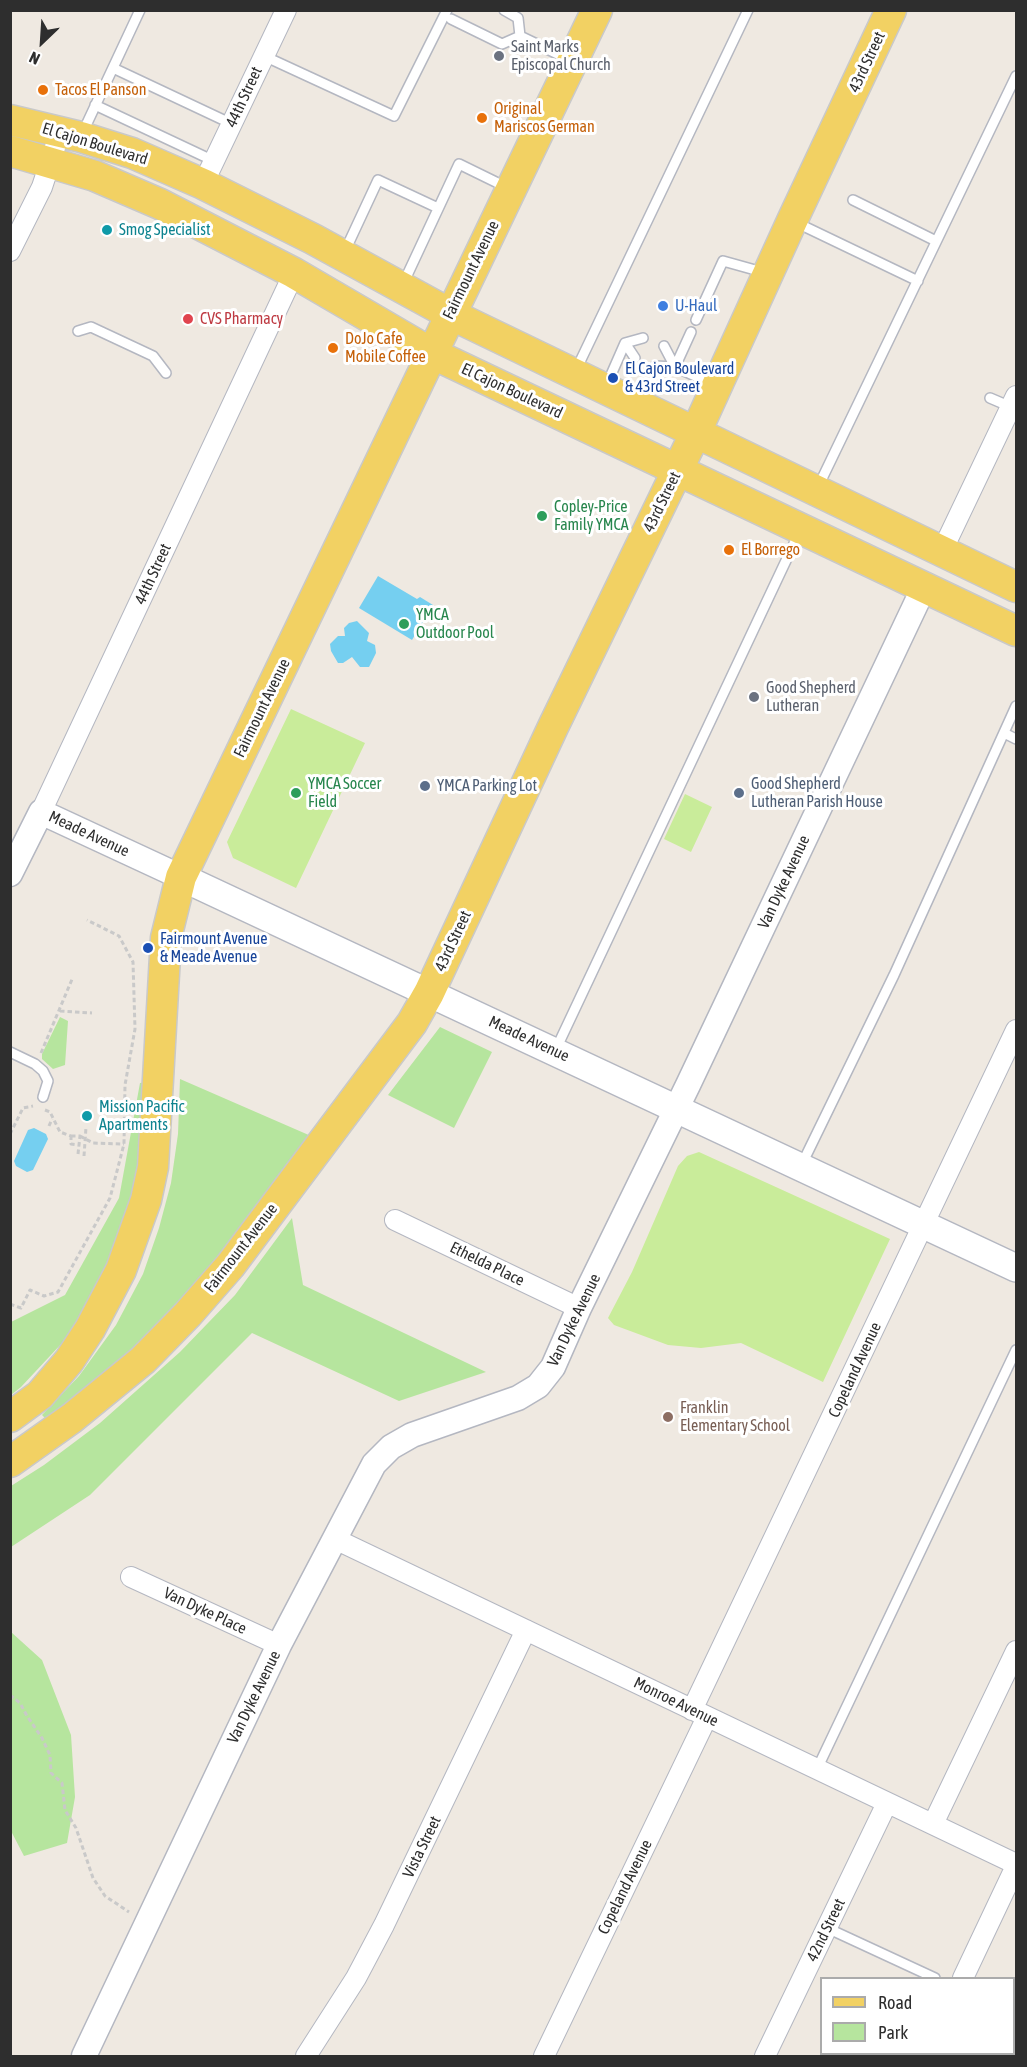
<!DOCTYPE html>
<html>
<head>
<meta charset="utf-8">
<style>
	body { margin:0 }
	#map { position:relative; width:1027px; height:2067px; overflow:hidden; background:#efe9e1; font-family:"Asap Condensed",sans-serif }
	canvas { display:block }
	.frame { position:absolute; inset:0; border:12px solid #2e2e2e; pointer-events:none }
	.legend { position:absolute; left:820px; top:1977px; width:195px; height:78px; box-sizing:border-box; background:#fff; border:2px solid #ababab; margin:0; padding:8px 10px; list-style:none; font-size:18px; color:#2e2e2e }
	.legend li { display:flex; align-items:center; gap:12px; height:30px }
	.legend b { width:30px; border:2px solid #ababab }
	.north { position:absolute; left:12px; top:12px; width:60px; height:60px; -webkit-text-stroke:4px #fff; paint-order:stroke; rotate:205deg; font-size:16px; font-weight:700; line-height:24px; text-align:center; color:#2e2e2e }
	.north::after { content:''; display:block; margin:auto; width:21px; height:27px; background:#2e2e2e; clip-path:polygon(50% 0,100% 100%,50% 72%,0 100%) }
</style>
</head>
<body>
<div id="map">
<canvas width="1027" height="2067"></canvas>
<div class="frame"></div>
<ul class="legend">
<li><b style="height:8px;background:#f2d163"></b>Road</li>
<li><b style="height:16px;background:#b6e59e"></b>Park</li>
</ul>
<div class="north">N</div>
</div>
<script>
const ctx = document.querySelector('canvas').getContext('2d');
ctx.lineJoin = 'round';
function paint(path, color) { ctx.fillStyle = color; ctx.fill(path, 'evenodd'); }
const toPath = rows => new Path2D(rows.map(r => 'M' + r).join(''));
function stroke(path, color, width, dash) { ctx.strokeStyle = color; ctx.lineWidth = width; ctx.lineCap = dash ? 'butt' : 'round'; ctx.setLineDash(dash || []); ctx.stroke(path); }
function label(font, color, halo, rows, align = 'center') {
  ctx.font = font + ' "Asap Condensed",sans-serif'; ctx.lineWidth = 6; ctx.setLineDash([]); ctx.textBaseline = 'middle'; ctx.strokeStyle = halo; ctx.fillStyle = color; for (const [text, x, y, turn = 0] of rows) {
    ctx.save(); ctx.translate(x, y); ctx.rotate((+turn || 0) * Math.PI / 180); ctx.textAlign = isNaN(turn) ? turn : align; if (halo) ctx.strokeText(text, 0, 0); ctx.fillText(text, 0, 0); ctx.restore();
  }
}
paint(toPath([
	[60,1017,68,1021,65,1065,53,1069,42,1059,42,1054],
	[440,1027,492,1052,454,1128,388,1095],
	[180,1079,311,1136,240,1233,174,1309,121,1361,49,1422,42,1415,79,1376,116,1325,143,1274,159,1228,171,1183,178,1134],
	[147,1082,140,1161,127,1219,99,1289,64,1341,21,1387,11,1395,11,1322,65,1295,119,1198,140,1083],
	[292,1218,303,1285,486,1372,399,1401,252,1333,90,1495,11,1547,11,1486,44,1465,100,1423,180,1352,235,1295],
	[11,1632,42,1660,71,1735,75,1797,67,1843,24,1856,11,1831]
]), '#b6e59e');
paint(toPath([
	[291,709,365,743,296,888,233,858,227,842],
	[685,794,712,807,691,852,664,839],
	[699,1152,890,1239,823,1382,741,1343,701,1348,668,1345,614,1325,608,1318,632,1272,678,1166,687,1156]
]), '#c9ec9a');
paint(toPath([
	[378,576,417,599,420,597,433,605,412,640,359,608],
	[357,621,369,633,367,641,375,645,376,653,369,667,360,667,352,657,343,663,338,663,331,651,330,644,338,636,345,636,344,628,349,623],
	[34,1128,46,1134,48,1139,33,1170,27,1172,16,1166,14,1161,28,1130]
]), '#75cff0');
const service = toPath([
	[504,10,518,18,520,36,570,60],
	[451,19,502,44,520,36],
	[264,56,394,116,447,10],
	[113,68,232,124],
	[95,105,214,161],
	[82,134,140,10],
	[853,200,936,241],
	[795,222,918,281],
	[344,253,378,180,438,208],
	[403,284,459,164,508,188],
	[696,320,723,261,766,273],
	[78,331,91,327,153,356,166,373],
	[691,332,675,367,715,385],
	[625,343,635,358],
	[664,346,675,367],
	[655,366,675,367],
	[576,370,748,10],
	[607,384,625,343,643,338],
	[990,398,1011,407],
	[818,487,1016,76],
	[1004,733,1016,739],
	[556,1049,799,533],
	[10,1052,35,1064,43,1071,48,1081,43,1097],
	[801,1166,894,975,1016,706],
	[817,1769,1016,1350],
	[827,1928,935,1978],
	[1014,2016,1016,2017]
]);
const minor = toPath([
	[203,184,286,10],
	[10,251,42,187,60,132],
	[942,551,1016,396],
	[41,812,294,273],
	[395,1220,579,1308],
	[335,1539,1016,1864],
	[131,1577,279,1645],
	[692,1710,1016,1030],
	[933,1824,1016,1651],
	[963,1978,1016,1866],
	[306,2056,356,1978,384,1925,526,1630],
	[544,2056,707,1717],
	[765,2056,887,1803],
	[925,2056,927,2054]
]);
const tertiary = toPath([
	[10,874,41,812,181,877],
	[84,2056,279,1645,374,1464,391,1447,412,1435,518,1398,538,1386,553,1367,579,1308,688,1085,924,587]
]);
const secondary = toPath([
	[181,877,1016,1268]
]);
const primary = toPath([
	[10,120,81,137,132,153,203,184,313,239,450,314,1016,587],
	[10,151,95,176,160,204,294,273,431,353,1016,631],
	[10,1417,40,1395,69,1361,90,1329,121,1270,146,1200,153,1167,166,938,181,877,597,10],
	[10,1462,72,1418,143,1360,188,1314,230,1266,412,1023,429,993,553,727,695,434,792,221,891,10]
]);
stroke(service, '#b4b7c1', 12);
stroke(minor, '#b4b7c1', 22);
stroke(tertiary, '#b4b7c1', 27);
stroke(secondary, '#b4b7c1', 30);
stroke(primary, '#c9c9c9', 33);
stroke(toPath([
	[60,1011,92,1013],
	[41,1053,73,977],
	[45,1110,50,1112,60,1132,71,1136],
	[49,1126,52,1119],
	[10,1134,23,1108,33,1106],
	[71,1136,80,1136,79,1145,71,1144,71,1136],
	[80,1136,93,1143,124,1144],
	[78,1154,79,1145],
	[84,1156,86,1127],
	[10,1215,10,1218],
	[10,1304,21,1308,30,1290,44,1296,58,1292,110,1198,124,1144,125,1085,135,1029,133,962,119,936,87,920],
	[10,1695,20,1703,27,1716,42,1738,50,1755,51,1773,62,1783,65,1810,76,1828,93,1878,105,1896,129,1912]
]), '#c9c9c9', 3, [4.5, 3]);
stroke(service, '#fff', 9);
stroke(minor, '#fff', 20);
stroke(tertiary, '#fff', 24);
stroke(secondary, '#fff', 27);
stroke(primary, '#f2d163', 30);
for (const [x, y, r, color] of [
	[499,56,6,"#6b7280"],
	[43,90,6,"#e8710a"],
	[482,118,6,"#e8710a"],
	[107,230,6,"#0f9aa8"],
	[663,306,6,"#3f7fe0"],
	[188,319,6,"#e0444e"],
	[333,348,6,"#e8710a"],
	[613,378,6,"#1a4fb4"],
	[542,516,6,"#2e9e5b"],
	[729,550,6,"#e8710a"],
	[404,624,6,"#2e9e5b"],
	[754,697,6,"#6b7280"],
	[425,786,6,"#5c6f8a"],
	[296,793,6,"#2e9e5b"],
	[739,793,6,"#5c6f8a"],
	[148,948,6,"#1a4fb4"],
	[87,1116,6,"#0f9aa8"],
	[668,1417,6,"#8d6e63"]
]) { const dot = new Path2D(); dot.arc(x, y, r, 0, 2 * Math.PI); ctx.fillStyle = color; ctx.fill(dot); stroke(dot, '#fff', 2); }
label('16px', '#5b616d', '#fff', [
	["Saint Marks",511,47],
	["Episcopal Church",511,65],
	["Good Shepherd",766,688],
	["Lutheran",766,706]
], 'left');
label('16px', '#2e2e2e', '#fff', [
	["43rd Street",867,62,-65],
	["44th Street",244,97,-65],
	["El Cajon Boulevard",95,144,17],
	["Fairmount Avenue",471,270,-64],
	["El Cajon Boulevard",512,391,25],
	["43rd Street",662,502,-64],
	["44th Street",153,574,-65],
	["Fairmount Avenue",262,708,-64],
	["Meade Avenue",89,834,25],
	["Van Dyke Avenue",784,882,-65],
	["43rd Street",453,941,-65],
	["Meade Avenue",529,1039,25],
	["Fairmount Avenue",241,1248,-52],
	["Ethelda Place",487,1264,26],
	["Van Dyke Avenue",574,1320,-64],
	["Copeland Avenue",855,1370,-65],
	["Van Dyke Place",205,1611,25],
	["Van Dyke Avenue",254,1697,-64],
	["Monroe Avenue",676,1702,26],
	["Vista Street",422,1847,-64],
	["Copeland Avenue",625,1887,-64],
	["42nd Street",826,1930,-64]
]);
label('16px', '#c56008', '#fff', [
	["Tacos El Panson",55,90],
	["Original",494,109],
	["Mariscos German",494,127],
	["DoJo Cafe",345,339],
	["Mobile Coffee",345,357],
	["El Borrego",741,550]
], 'left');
label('16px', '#0d838f', '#fff', [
	["Smog Specialist",119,230],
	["Mission Pacific",99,1107],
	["Apartments",99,1125]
], 'left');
label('16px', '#366cbe', '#fff', [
	["U-Haul",675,306]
], 'left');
label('16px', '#be3a42', '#fff', [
	["CVS Pharmacy",200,319]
], 'left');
label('16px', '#164399', '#fff', [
	["El Cajon Boulevard",625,369],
	["& 43rd Street",625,387],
	["Fairmount Avenue",160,939],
	["& Meade Avenue",160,957]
], 'left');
label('16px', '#27864d', '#fff', [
	["Copley-Price",554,507],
	["Family YMCA",554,525],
	["YMCA",416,615],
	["Outdoor Pool",416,633],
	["YMCA Soccer",308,784],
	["Field",308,802]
], 'left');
label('16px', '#4e5e75', '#fff', [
	["Good Shepherd",751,784],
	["Lutheran Parish House",751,802],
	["YMCA Parking Lot",437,786]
], 'left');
label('16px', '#785e54', '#fff', [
	["Franklin",680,1408],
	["Elementary School",680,1426]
], 'left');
</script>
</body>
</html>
